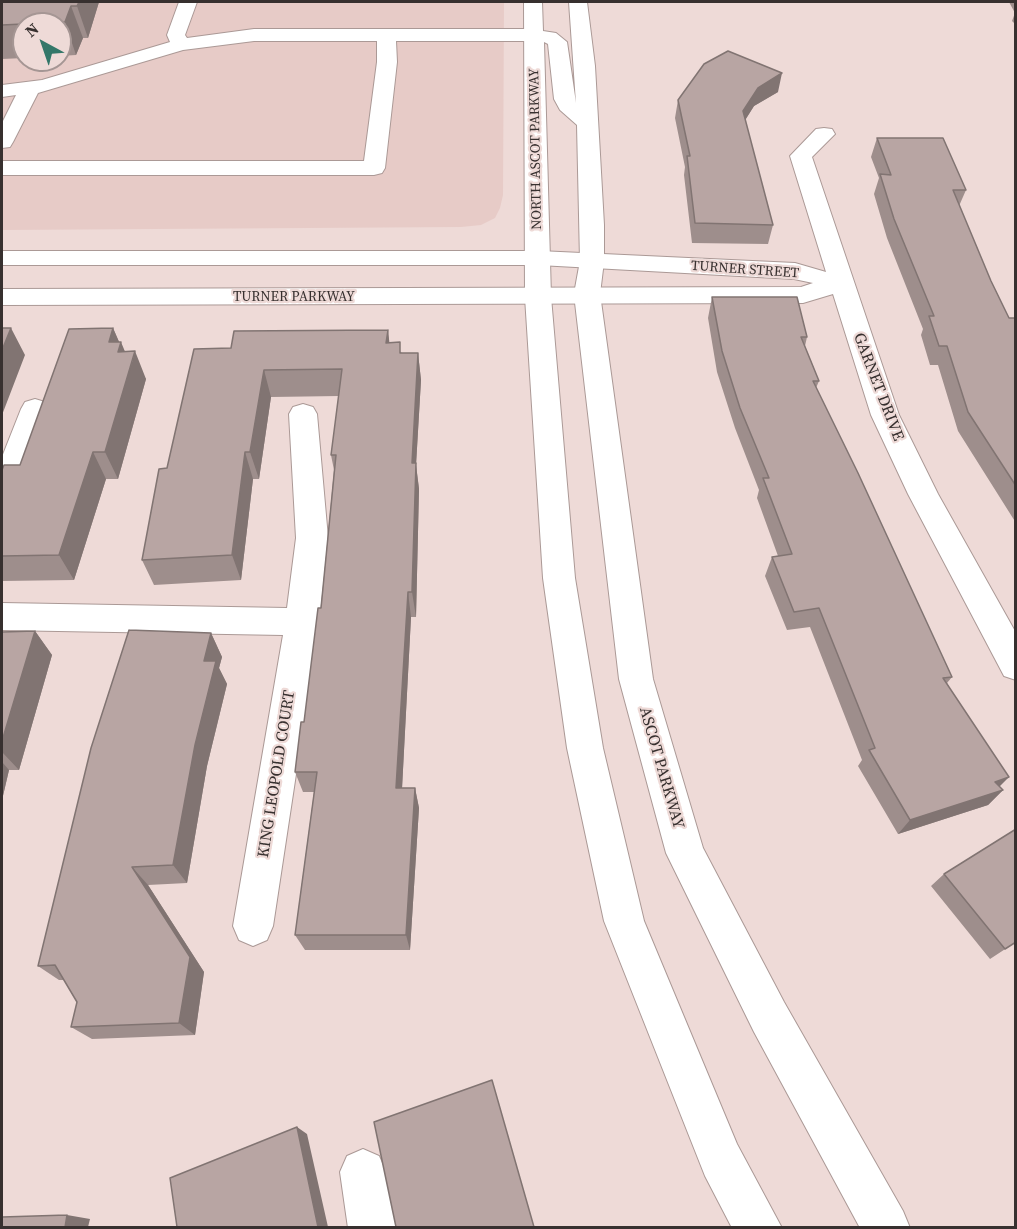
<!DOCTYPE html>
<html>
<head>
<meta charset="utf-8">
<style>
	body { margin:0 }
	#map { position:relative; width:1017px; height:1229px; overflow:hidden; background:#eedad7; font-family:"Source Serif 4",serif }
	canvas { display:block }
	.frame { position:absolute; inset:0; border:3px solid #37302f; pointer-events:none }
	.north { position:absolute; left:12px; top:12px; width:60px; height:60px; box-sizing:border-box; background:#eedad7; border:2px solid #a59694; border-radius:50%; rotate:320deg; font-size:16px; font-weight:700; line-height:24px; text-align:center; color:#37302f }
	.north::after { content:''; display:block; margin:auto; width:21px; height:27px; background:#337769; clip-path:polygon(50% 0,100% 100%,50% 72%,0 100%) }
</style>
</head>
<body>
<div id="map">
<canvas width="1017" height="1229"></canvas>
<div class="frame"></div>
<div class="north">N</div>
</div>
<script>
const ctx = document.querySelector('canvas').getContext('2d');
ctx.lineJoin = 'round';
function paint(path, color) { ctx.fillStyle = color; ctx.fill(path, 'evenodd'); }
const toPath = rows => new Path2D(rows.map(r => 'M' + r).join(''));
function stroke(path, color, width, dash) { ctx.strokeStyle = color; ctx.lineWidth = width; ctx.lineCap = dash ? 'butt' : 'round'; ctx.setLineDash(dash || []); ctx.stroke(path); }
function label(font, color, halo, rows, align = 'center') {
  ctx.font = font + ' "Source Serif 4",serif'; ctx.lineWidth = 4.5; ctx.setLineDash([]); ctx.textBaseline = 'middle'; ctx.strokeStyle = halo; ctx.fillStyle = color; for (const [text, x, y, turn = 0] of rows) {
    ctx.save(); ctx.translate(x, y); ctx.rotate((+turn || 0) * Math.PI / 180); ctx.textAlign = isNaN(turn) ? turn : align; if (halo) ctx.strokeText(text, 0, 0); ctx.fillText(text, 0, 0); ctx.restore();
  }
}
paint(toPath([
	[2,2,504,2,503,195,500,208,495,218,481,225,461,227,2,230],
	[24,24,60,24,60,60,24,60]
]), '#e7cbc7');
const minor = toPath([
	[179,2,197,2,185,35,187,38,254,29,534,29,541,31,543,35,541,39,534,41,396,41,397,62,385,168,382,173,374,175,2,175,2,161,364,161,377,62,377,41,254,41,183,50,38,93,13,142,10,147,2,148,2,123,16,95,2,97,2,85,42,80,170,42,167,35,179,2],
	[824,128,832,129,835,134,812,157,899,415,938,494,1016,633,1016,680,1004,676,908,494,871,415,833,294,803,303,2,305,2,289,801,287,813,283,794,279,539,265,2,265,2,251,539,251,795,263,826,272,790,156,816,129,824,128],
	[35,399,45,402,49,409,17,493,13,501,2,504,2,457,21,409,25,402,35,399],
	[303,404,313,407,317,414,328,538,319,622,273,926,267,940,253,946,239,940,233,926,283,635,2,630,2,603,287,608,296,538,289,414,293,407,303,404],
	[363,1149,379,1156,386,1172,396,1228,348,1228,340,1172,347,1156,363,1149]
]);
const major = toPath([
	[524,2,542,2,543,31,556,33,567,42,576,103,569,2,587,2,595,66,604,225,604,261,600,294,653,679,703,848,784,1002,903,1211,910,1228,860,1228,754,1032,666,853,619,679,574,294,580,261,577,125,560,110,554,99,548,44,544,42,551,297,575,578,603,748,644,921,737,1144,782,1228,732,1228,705,1176,604,921,567,748,543,578,525,297,524,2]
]);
stroke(minor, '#ab9996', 2);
stroke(major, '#ab9996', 2);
paint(minor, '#fff');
paint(major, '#fff');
paint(toPath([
	[2,2,99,2,88,38,83,38,76,55,60,56,60,24,24,24,24,58,2,59],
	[1009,2,1016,2,1016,25,1012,21,1015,13],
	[778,92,754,106,745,120,773,225,768,244,692,243,684,175,685,167,675,118,678,100],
	[877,138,966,190,959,206,991,281,1009,318,1016,320,1016,523,958,431,938,365,930,365,921,335,923,329,887,238,874,194,879,178,871,157],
	[712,297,807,337,805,346,819,381,816,388,952,677,947,683,1000,787,1003,790,988,805,898,834,858,766,862,760,810,627,787,630,765,576,772,557,778,556,757,498,759,490,735,428,717,372,708,318],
	[113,328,119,342,125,352,146,379,118,479,106,479,74,580,2,581,2,470,20,465],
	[388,330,389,343,402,353,418,353,421,380,416,465,419,489,416,617,411,617,402,788,415,788,419,808,410,950,305,950,295,935,314,792,303,792,295,772,304,722,321,608,334,470,331,455,339,396,271,397,259,479,253,479,241,580,154,585,142,560,167,468,231,348],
	[35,631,52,655,19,770,9,770,2,800,2,632],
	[211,633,222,657,219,668,227,684,207,766,187,883,148,885,204,972,195,1035,92,1039,71,1027,77,1002,64,980,59,980,38,966],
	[944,874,1016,942,990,959,931,886]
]), '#9e8e8c');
paint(toPath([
	[79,2,99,2,88,38,77,6],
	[71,6,83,38,76,55,65,22],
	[782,73,778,92,754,106,739,130,743,111,758,88],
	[11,328,25,355,2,415,2,350],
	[113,328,120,344,121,342,131,366,135,351,146,379,118,479,105,452,109,342],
	[388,330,391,357,386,343],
	[418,353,421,380,416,465,419,489,416,617,412,592,412,463],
	[264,370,271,397,259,479,250,452],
	[93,452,106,479,74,580,59,555],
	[245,452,253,479,241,580,232,555],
	[408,592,411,617,401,808,396,788],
	[35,631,52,655,19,770,2,752,2,741],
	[211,633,222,657,219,668,227,684,207,766,187,883,173,865,204,661],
	[2,762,9,770,2,800],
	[1009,777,994,792,995,782],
	[415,788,419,808,410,950,406,935],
	[1003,790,988,805,898,834,910,820],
	[132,867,148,885,204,972,195,1035,179,1023],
	[297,1127,307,1134,328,1227,318,1227],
	[67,1215,90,1219,88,1227,65,1227]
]), '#817472');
const building = toPath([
	[2,2,79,2,77,6,71,6,65,22,2,25,2,2],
	[728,51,782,73,758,88,743,111,773,225,695,223,687,156,690,156,678,100,704,64,728,51],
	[877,138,943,138,966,190,953,190,991,281,1009,318,1015,318,1016,320,1016,486,968,412,947,346,939,346,929,316,934,316,894,219,880,174,891,175,877,138],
	[712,297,797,297,807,337,801,337,819,381,813,381,858,473,952,677,943,678,1009,777,995,782,1003,790,910,820,869,750,875,748,819,608,794,612,772,557,792,554,763,478,769,478,740,408,722,351,712,297],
	[2,328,11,328,2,350,2,328],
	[113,328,109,342,121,342,118,352,135,351,105,452,93,452,59,555,2,556,2,470,4,465,20,465,69,329,113,328],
	[388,330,386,343,400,342,400,353,418,353,412,463,416,463,412,592,408,592,396,788,415,788,406,935,295,935,317,772,295,772,301,722,304,722,318,608,321,608,336,455,331,455,342,369,264,370,250,452,245,452,232,555,142,560,159,469,167,468,194,349,231,348,234,331,388,330],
	[129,630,211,633,204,661,216,661,195,745,173,865,132,867,190,957,179,1023,71,1027,77,1002,55,965,38,966,91,748,129,630],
	[35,631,2,741,2,632,35,631],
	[1016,829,1016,942,1005,949,944,874,1016,829],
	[492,1080,534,1227,396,1227,374,1122,492,1080],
	[297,1127,318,1227,177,1227,170,1178,297,1127],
	[67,1215,65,1227,2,1227,2,1217,67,1215]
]);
paint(building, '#b8a5a3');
stroke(building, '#817472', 1.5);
label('14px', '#37302f', '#eedad7', [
	["NORTH ASCOT PARKWAY",536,149,-91],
	["TURNER STREET",745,270,4],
	["TURNER PARKWAY",294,297]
]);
label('16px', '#37302f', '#eedad7', [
	["GARNET DRIVE",878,387,69],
	["ASCOT PARKWAY",661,768,74],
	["KING LEOPOLD COURT",277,774,-81]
]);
</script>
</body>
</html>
